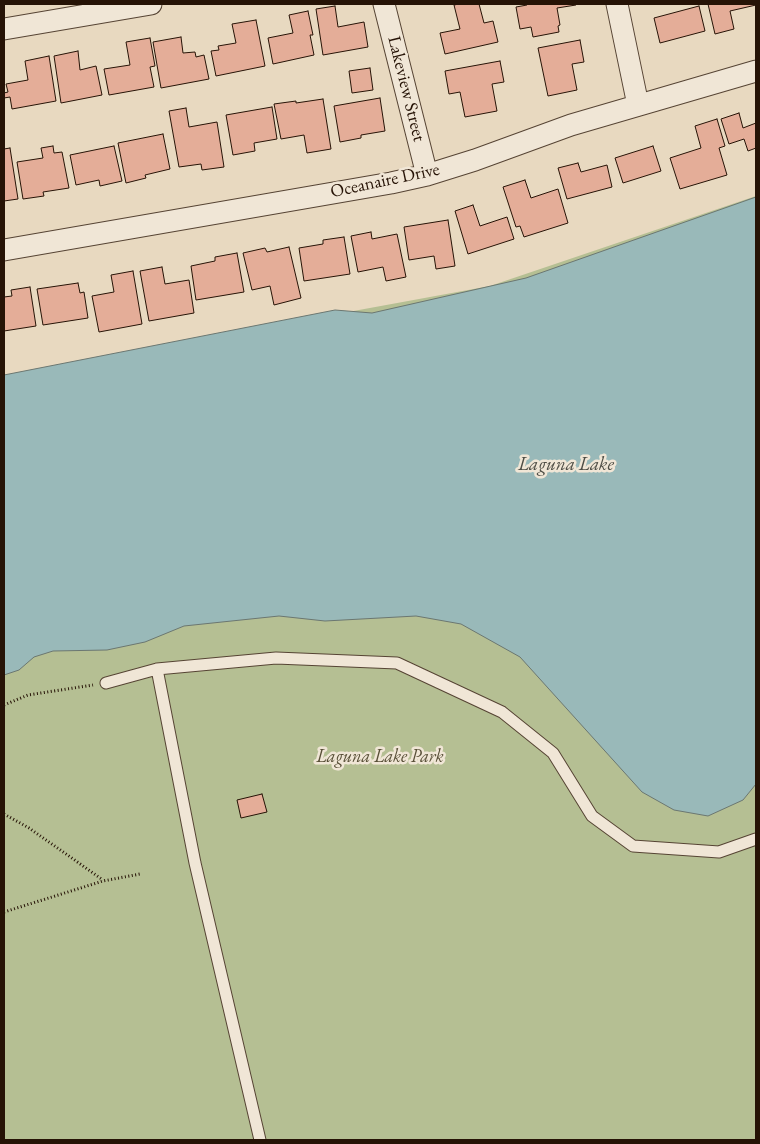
<!DOCTYPE html>
<html>
<head>
<meta charset="utf-8">
<style>
	body { margin:0 }
	#map { position:relative; width:760px; height:1144px; overflow:hidden; background:#e8d9c0; font-family:"EB Garamond",serif }
	canvas { display:block }
	.frame { position:absolute; inset:0; border:5px solid #261306; pointer-events:none }
</style>
</head>
<body>
<div id="map">
<canvas width="760" height="1144"></canvas>
<div class="frame"></div>
</div>
<script>
const ctx = document.querySelector('canvas').getContext('2d');
ctx.lineJoin = 'round';
function paint(path, color) { ctx.fillStyle = color; ctx.fill(path, 'evenodd'); }
const toPath = rows => new Path2D(rows.map(r => 'M' + r).join(''));
function stroke(path, color, width, dash) { ctx.strokeStyle = color; ctx.lineWidth = width; ctx.lineCap = dash ? 'butt' : 'round'; ctx.setLineDash(dash || []); ctx.stroke(path); }
function label(font, color, halo, rows, align = 'center') {
  ctx.font = font + ' "EB Garamond",serif'; ctx.lineWidth = 5; ctx.setLineDash([]); ctx.textBaseline = 'middle'; ctx.strokeStyle = halo; ctx.fillStyle = color; for (const [text, x, y, turn = 0] of rows) {
    ctx.save(); ctx.translate(x, y); ctx.rotate((+turn || 0) * Math.PI / 180); ctx.textAlign = isNaN(turn) ? turn : align; if (halo) ctx.strokeText(text, 0, 0); ctx.fillText(text, 0, 0); ctx.restore();
  }
}
paint(toPath([
	[756,196,756,1140,4,1140,4,375,490,286]
]), '#b5bf93');
const water = toPath([
	[756,197,756,784,743,800,708,816,674,810,642,792,520,657,461,624,416,616,325,621,279,616,184,626,145,642,107,650,53,651,34,657,19,670,4,675,4,375,335,310,372,313,526,278,756,197]
]);
paint(water, '#99b9b9');
stroke(water, '#6b7771', 1);
const building = toPath([
	[459,4,479,4,484,23,493,21,498,42,445,54,440,33,460,29,454,5,459,4],
	[526,4,575,4,576,5,557,8,560,25,558,26,559,32,533,37,531,27,520,29,516,7,527,5,526,4],
	[708,4,756,4,756,5,730,11,734,29,715,34,708,4],
	[335,6,338,27,364,22,368,47,323,55,316,9,335,6],
	[699,6,705,31,660,43,654,18,699,6],
	[308,11,313,35,310,35,314,55,273,64,268,38,293,33,289,15,308,11],
	[256,20,265,66,216,76,211,51,219,50,218,46,236,43,232,24,256,20],
	[181,37,183,53,195,52,196,57,204,55,209,79,161,88,153,42,181,37],
	[150,38,155,66,150,67,154,87,109,95,104,69,130,65,126,42,150,38],
	[580,40,584,62,572,64,577,90,548,96,538,48,580,40],
	[78,51,80,70,96,66,102,95,61,103,54,56,78,51],
	[49,56,56,101,12,109,10,97,4,98,4,93,8,92,6,84,28,80,25,61,49,56],
	[500,61,504,82,492,84,497,111,465,117,460,92,449,94,445,71,500,61],
	[370,68,373,90,352,93,349,71,370,68],
	[380,98,385,131,361,135,361,138,340,142,334,106,380,98],
	[323,99,331,149,307,153,304,135,281,139,274,104,296,101,296,103,323,99],
	[272,107,277,139,254,143,255,151,233,155,226,115,272,107],
	[186,108,189,127,217,122,224,167,202,170,201,164,179,167,169,111,186,108],
	[739,113,743,128,756,123,756,148,748,151,744,139,729,144,721,119,739,113],
	[717,119,725,146,719,148,727,175,680,189,670,158,701,148,695,126,717,119],
	[163,134,170,169,145,175,146,178,126,183,118,143,163,134],
	[53,146,54,153,62,152,69,188,43,192,44,196,23,199,17,162,43,158,41,148,53,146],
	[114,146,122,181,100,186,99,180,76,185,70,155,114,146],
	[653,146,661,171,623,183,615,158,653,146],
	[10,148,18,199,4,201,4,149,10,148],
	[578,163,581,172,607,165,612,187,567,199,558,168,578,163],
	[525,180,531,198,558,189,568,223,524,237,520,226,516,227,503,187,525,180],
	[473,205,480,226,507,217,514,239,468,254,455,211,473,205],
	[448,220,455,266,436,269,434,256,409,260,404,227,448,220],
	[371,232,372,239,397,234,406,277,386,281,383,267,358,272,351,236,371,232],
	[344,237,350,274,304,281,299,248,323,244,323,240,344,237],
	[289,247,301,298,274,305,270,286,252,290,243,253,265,248,267,252,289,247],
	[237,253,244,292,196,300,191,266,215,261,215,257,237,253],
	[162,267,165,284,189,280,194,313,149,321,140,271,162,267],
	[133,271,142,324,99,332,92,296,114,292,111,275,133,271],
	[78,283,80,293,84,292,88,318,43,325,37,289,78,283],
	[30,287,36,326,4,331,4,297,12,296,11,290,30,287],
	[262,794,267,812,241,818,237,800,262,794]
]);
paint(building, '#e4ad98');
stroke(building, '#261306', 1);
const service = toPath([
	[157,669,195,863,260,1140],
	[106,683,157,669,276,658,397,663,502,712,553,753,592,816,633,846,719,852,756,839]
]);
const minor = toPath([
	[384,4,427,175],
	[617,4,638,105],
	[4,29,151,4],
	[4,250,391,183,427,175,475,160,571,125,756,71]
]);
stroke(service, '#564434', 13);
stroke(minor, '#564434', 23);
stroke(toPath([
	[4,705,28,695,93,685],
	[4,814,29,828,103,880],
	[4,912,103,881,140,874]
]), '#261306', 3, [1, 2.5]);
stroke(service, '#f0e6d6', 11);
stroke(minor, '#f0e6d6', 21);
label('18px', '#261306', '#f0e6d6', [
	["Lakeview Street",406,89,76],
	["Oceanaire Drive",385,181,-12]
]);
label('italic 18px', '#584f37', '#f0e6d6', [
	["Laguna Lake Park",380,757]
]);
label('italic 19px', '#4e4d45', '#f0e6d6', [
	["Laguna Lake",566,465]
]);
</script>
</body>
</html>
